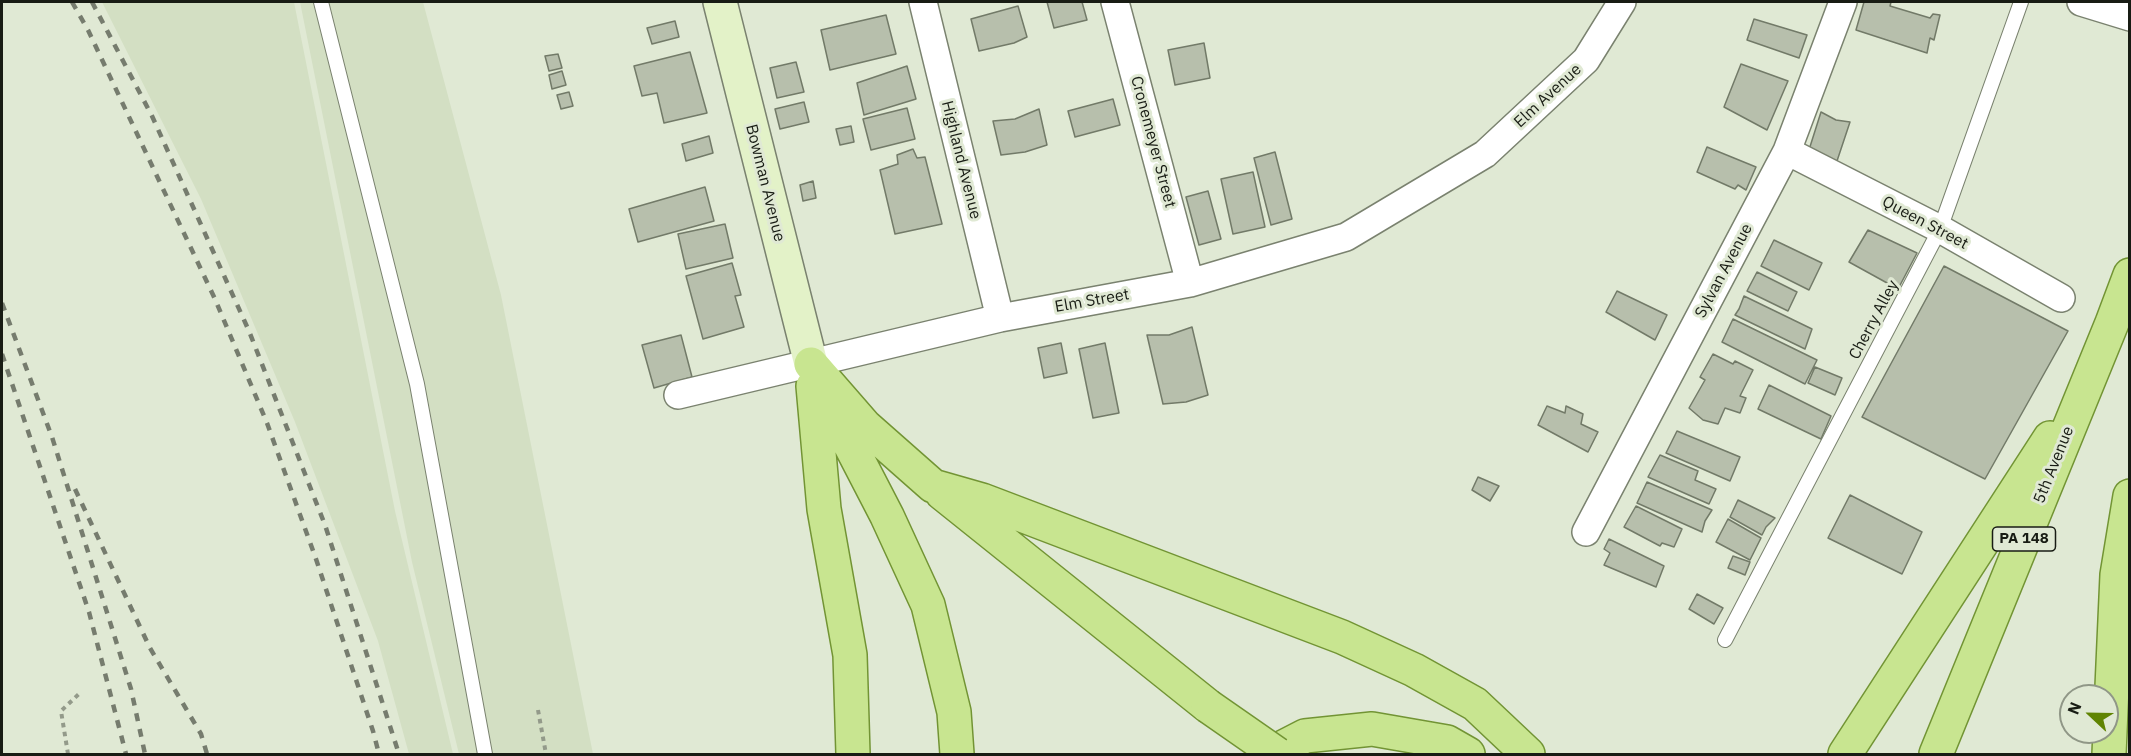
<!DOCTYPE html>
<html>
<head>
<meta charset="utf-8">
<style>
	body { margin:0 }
	#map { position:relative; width:2131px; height:756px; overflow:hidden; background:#e0e9d4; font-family:"IBM Plex Sans",sans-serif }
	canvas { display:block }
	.frame { position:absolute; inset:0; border:3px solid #181c14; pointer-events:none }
	.north { position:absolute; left:2059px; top:684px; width:60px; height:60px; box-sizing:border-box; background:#e0e9d4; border:2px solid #909787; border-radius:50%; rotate:292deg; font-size:16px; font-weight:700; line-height:24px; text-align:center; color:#181c14 }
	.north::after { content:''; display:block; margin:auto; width:21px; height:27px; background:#608402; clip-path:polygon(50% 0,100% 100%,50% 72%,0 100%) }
</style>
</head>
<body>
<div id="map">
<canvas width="2131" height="756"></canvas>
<div class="frame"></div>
<div class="north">N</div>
</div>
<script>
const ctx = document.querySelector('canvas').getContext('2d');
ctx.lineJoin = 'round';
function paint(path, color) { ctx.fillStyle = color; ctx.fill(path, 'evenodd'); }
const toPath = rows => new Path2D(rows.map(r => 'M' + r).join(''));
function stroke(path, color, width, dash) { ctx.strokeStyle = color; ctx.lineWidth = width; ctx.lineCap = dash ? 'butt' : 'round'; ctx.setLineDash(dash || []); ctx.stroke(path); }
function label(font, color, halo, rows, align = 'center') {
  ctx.font = font + ' "IBM Plex Sans",sans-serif'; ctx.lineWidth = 6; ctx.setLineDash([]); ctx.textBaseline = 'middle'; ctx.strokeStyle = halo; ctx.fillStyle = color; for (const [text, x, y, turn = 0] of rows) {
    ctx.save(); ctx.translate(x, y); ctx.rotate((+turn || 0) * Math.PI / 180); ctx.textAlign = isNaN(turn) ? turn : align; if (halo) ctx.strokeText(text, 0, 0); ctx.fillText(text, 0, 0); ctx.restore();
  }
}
paint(toPath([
	[102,2,294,2,395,511,453,754,409,754,378,641,295,422,201,199],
	[300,2,423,2,501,295,593,754,459,754,412,562]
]), '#d3dfc3');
const building = toPath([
	[1047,2,1082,2,1087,20,1054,28,1047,2],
	[1864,2,1891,2,1890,6,1930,18,1933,14,1940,15,1934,40,1930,38,1927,53,1856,30,1864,2],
	[1018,6,1027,37,1014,43,979,51,971,19,1018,6],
	[886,15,896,54,830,70,821,30,886,15],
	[1754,19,1807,35,1799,58,1747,40,1754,19],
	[675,21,679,37,652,44,647,28,675,21],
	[1204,43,1210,78,1175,85,1168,50,1204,43],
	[690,52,707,113,664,123,657,93,642,96,634,66,690,52],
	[558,54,562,68,549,71,545,56,558,54],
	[796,62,804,92,777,98,770,68,796,62],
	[1741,64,1788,81,1767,130,1724,107,1741,64],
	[907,66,916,99,864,115,857,83,907,66],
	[562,71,566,85,552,89,549,75,562,71],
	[569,92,573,106,561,109,557,95,569,92],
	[1113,99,1120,125,1075,137,1068,111,1113,99],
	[804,102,809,122,780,129,775,109,804,102],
	[907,108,915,139,871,150,863,119,907,108],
	[1039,109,1047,145,1025,152,1001,155,993,121,1015,119,1039,109],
	[1821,112,1836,120,1850,122,1837,161,1808,153,1821,112],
	[851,126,854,142,840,145,836,129,851,126],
	[709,136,713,153,686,161,682,144,709,136],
	[1707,147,1756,167,1746,190,1738,185,1735,189,1697,172,1707,147],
	[913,149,917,158,925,157,942,224,895,234,880,170,898,164,897,155,913,149],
	[1275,152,1292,219,1271,225,1254,158,1275,152],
	[1253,172,1265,227,1233,234,1221,179,1253,172],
	[813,181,816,198,803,201,800,185,813,181],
	[705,187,714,221,638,242,629,209,705,187],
	[1208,191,1221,239,1199,245,1186,197,1208,191],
	[725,224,733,258,686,269,678,234,725,224],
	[1868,230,1917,253,1898,289,1849,262,1868,230],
	[1774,240,1822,263,1809,290,1761,266,1774,240],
	[732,263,741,295,735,296,744,327,703,339,686,276,732,263],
	[1944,266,2068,331,1985,479,1862,417,1944,266],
	[1757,272,1797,292,1788,311,1747,291,1757,272],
	[1617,291,1667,315,1655,340,1606,312,1617,291],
	[1744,296,1812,329,1805,349,1735,315,1739,309,1744,296],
	[1733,319,1817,360,1805,384,1722,342,1733,319],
	[1192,327,1208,395,1186,402,1163,404,1147,335,1169,335,1192,327],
	[681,335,692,377,654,388,642,345,681,335],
	[1061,343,1067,373,1044,378,1038,348,1061,343],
	[1105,343,1119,413,1093,418,1079,349,1105,343],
	[1713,354,1733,364,1735,361,1753,370,1740,396,1746,398,1740,413,1725,408,1718,424,1703,420,1689,408,1705,380,1700,377,1713,354],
	[1815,367,1842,378,1835,395,1808,383,1815,367],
	[1769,385,1831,416,1821,439,1758,409,1769,385],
	[1547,406,1565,413,1566,406,1583,414,1581,424,1598,432,1588,452,1538,425,1547,406],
	[1677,431,1740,457,1730,481,1666,453,1677,431],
	[1660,455,1698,471,1695,480,1716,489,1709,504,1648,477,1660,455],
	[1478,477,1499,486,1490,501,1472,490,1478,477],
	[1647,482,1712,510,1705,521,1702,532,1637,503,1647,482],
	[1850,495,1922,532,1902,574,1828,538,1850,495],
	[1738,500,1775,518,1766,527,1762,535,1730,517,1738,500],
	[1636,506,1682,529,1674,547,1662,543,1660,546,1624,527,1636,506],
	[1728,519,1761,538,1750,560,1716,542,1728,519],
	[1609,539,1664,566,1656,587,1604,565,1610,553,1604,549,1609,539],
	[1733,556,1750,562,1745,575,1728,568,1733,556],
	[1697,594,1723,608,1714,624,1689,609,1697,594]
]);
paint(building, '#b7bfac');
stroke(building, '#727a68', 1.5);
const service = toPath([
	[321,2,417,384,485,754],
	[1725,640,1940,229,2021,2]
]);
const minor = toPath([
	[923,2,1000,318],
	[1115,2,1190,283],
	[2081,2,2130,17],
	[1787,151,1940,229,2061,298],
	[678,395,1000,318,1190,283,1346,237,1485,154,1586,60,1622,2],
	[1586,532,1787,151,1843,2]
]);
const secondary = toPath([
	[720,2,811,364]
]);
const primary = toPath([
	[811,364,865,426,933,486,982,500,1342,637,1414,670,1475,704,1528,754],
	[813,386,824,509,850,655,853,754],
	[829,404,887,516,928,605,954,712,957,754],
	[942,493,1208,706],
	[1270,754,1305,736,1372,729,1447,742,1468,754],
	[1845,754,2050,438],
	[1936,754,2112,323,2130,275],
	[2109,754,2117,575,2130,496]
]);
stroke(service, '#7a826f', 16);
stroke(minor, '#7a826f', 30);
stroke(secondary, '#7a826f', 36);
stroke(primary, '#729434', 36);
stroke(toPath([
	[538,710,546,754],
	[68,754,61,711,81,692]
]), '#939a8a', 4, [4.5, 4.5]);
stroke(service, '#fff', 14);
stroke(minor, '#fff', 27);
stroke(secondary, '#e3f2c8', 33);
stroke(primary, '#c8e590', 33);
stroke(toPath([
	[72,2,88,30,215,299,267,423,316,559,373,731,379,754],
	[92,2,152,116,249,331,325,525,399,754],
	[2,303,52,437,131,689,145,754],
	[2,354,89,612,126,754],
	[75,489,150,648,201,734,207,754]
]), '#767c6e', 4.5, [8, 8]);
const primaryBridge = toPath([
	[1208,706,1277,754]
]);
stroke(primaryBridge, '#729434', 36, []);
stroke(primaryBridge, '#c8e590', 33);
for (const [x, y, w] of [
	[2024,539,63]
]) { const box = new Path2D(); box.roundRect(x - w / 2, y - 12, w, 24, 4.5); ctx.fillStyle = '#e0e9d4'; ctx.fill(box); stroke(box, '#181c14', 1.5); }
label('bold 15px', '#181c14', null, [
	["PA 148",2024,539]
]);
label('16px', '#181c14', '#e0e9d4', [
	["Elm Avenue",1548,96,-43],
	["Cronemeyer Street",1153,142,75],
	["Highland Avenue",961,160,76],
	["Bowman Avenue",765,183,76],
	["Queen Street",1925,223,28],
	["Sylvan Avenue",1724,271,-62],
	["Elm Street",1092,301,-10],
	["Cherry Alley",1874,320,-62],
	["5th Avenue",2054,465,-68]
]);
</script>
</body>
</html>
